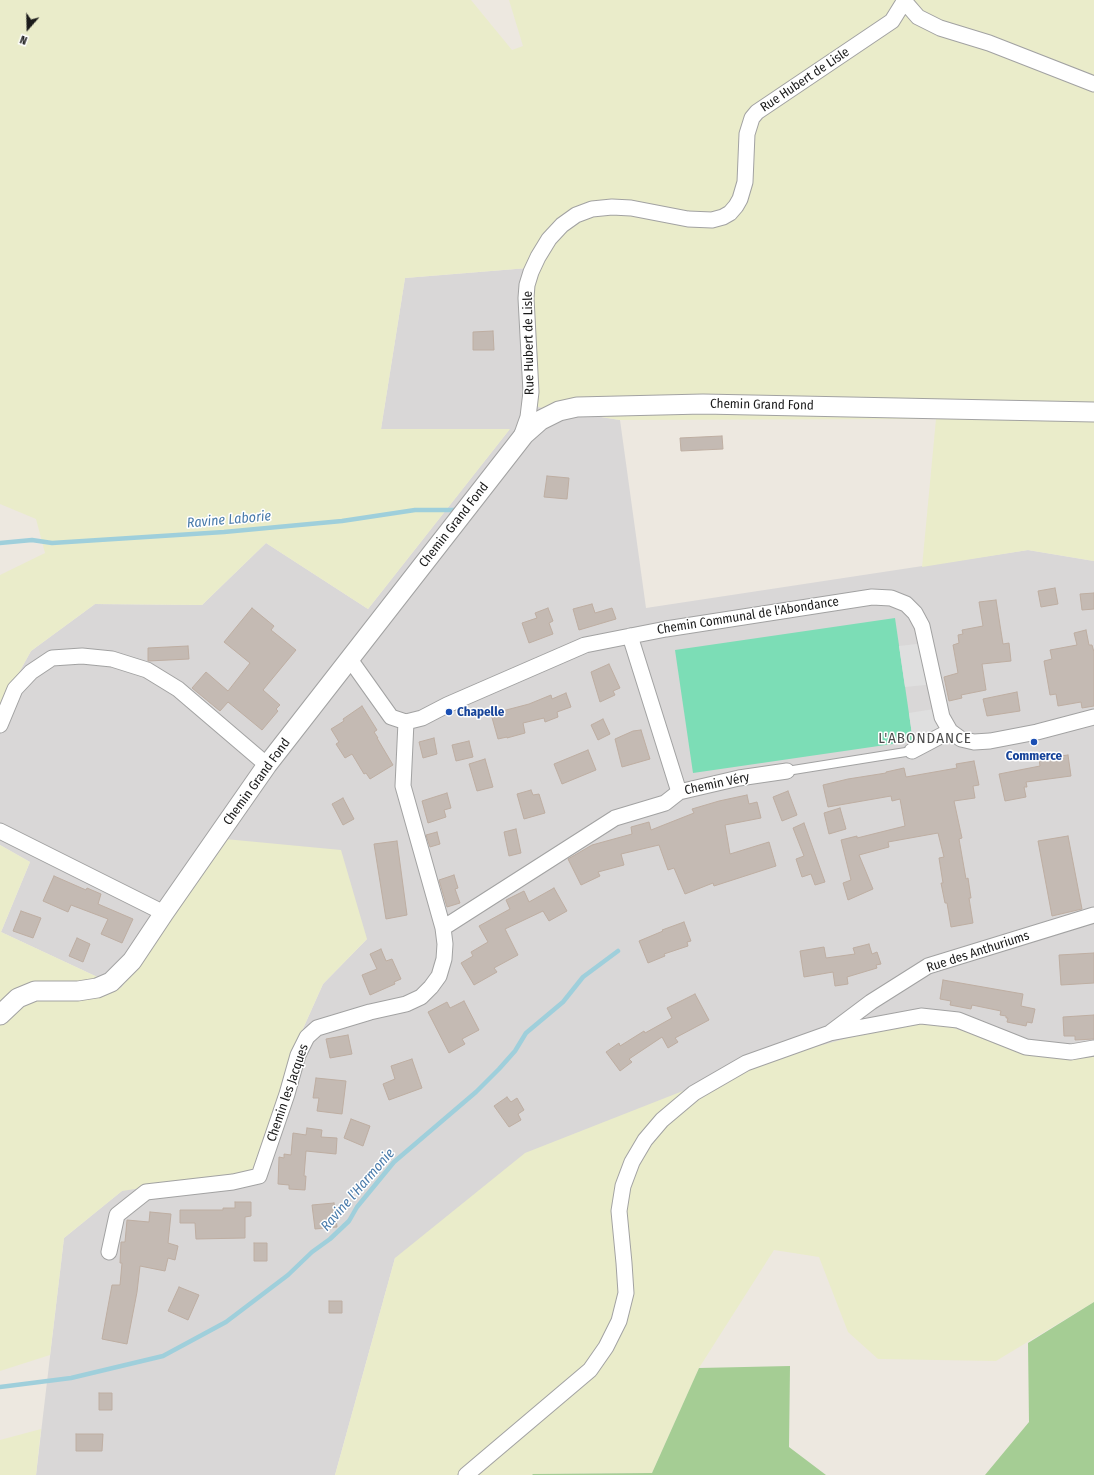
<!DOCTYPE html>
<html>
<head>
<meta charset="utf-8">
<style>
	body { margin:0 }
	#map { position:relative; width:1094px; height:1475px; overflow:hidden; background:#ede8e0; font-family:"Fira Sans Condensed",sans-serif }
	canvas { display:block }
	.north { position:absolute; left:8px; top:8px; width:40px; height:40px; -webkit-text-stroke:3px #fff; paint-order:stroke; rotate:200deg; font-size:11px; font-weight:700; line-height:16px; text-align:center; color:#1b1b1b }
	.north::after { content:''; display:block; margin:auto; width:14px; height:18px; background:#1b1b1b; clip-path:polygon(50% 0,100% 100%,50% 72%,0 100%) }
</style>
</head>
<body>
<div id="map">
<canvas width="1094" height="1475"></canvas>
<div class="north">N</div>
</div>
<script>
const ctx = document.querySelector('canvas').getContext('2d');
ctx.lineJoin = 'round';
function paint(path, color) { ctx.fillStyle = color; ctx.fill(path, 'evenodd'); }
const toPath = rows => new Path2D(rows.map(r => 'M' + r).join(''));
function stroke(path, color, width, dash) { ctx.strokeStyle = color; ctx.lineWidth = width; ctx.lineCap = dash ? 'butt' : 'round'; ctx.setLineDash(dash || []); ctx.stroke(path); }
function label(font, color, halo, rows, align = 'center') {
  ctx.font = font + ' "Fira Sans Condensed",sans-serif'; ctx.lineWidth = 3; ctx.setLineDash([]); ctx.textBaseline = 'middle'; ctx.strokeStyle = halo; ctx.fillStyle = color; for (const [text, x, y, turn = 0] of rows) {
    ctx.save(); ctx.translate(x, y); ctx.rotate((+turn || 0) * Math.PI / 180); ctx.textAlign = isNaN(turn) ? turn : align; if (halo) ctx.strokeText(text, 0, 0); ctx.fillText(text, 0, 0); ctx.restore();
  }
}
paint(toPath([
	[528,268,538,407,620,420,646,608,1028,550,1094,561,1094,1057,1069,1058,395,1258,335,1475,36,1475,64,1238,123,1190,252,1170,302,1031,323,984,367,939,225,839,121,988,1,932,30,862,0,845,0,707,31,651,95,604,202,605,266,543,368,609,509,430,381,429,405,278]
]), '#d9d7d7');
paint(toPath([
	[0,0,471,0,512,50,523,46,509,0,1094,0,1094,561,1028,550,922,567,936,419,620,420,538,407,528,268,405,278,381,429,510,429,368,609,266,543,202,605,95,604,31,651,0,707,0,575,45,553,36,519,0,504],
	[225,839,341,850,367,939,323,984,302,1031,252,1171,122,1191,64,1238,50,1355,0,1371,0,845,30,862,1,932,121,988],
	[921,1018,1022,1049,1069,1058,1094,1057,1094,1302,996,1361,878,1359,848,1332,819,1257,774,1250,699,1368,652,1473,533,1474,532,1475,335,1475,395,1258,525,1153,749,1065],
	[41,1429,36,1475,0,1475,0,1440]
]), '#eaecca');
paint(toPath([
	[1094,1302,1094,1475,985,1475,1029,1422,1028,1343],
	[790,1366,789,1447,826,1475,532,1475,533,1474,652,1473,699,1368]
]), '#a5cd94');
paint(toPath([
	[895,618,913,741,693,773,675,650]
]), '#7cddb6');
paint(toPath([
	[925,643,935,684,905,687,899,646],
	[940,708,946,727,912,735,909,713]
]), '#dfdfdf');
stroke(toPath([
	[0,543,32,540,52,543,224,532,342,521,415,510,459,510],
	[0,1387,71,1378,163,1356,226,1322,288,1275,312,1252,330,1239,349,1221,357,1207,394,1162,476,1092,499,1069,515,1051,526,1033,563,1002,583,977,618,951]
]), '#9fcfdb', 4.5);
const building = toPath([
	[493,331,494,350,473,350,473,332,493,331],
	[722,436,723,449,681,451,680,438,722,436],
	[547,476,569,478,567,499,544,497,547,476],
	[1055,588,1058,604,1041,607,1038,591,1055,588],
	[1094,593,1094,609,1082,610,1080,594,1094,593],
	[996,600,1003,644,1009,643,1011,661,982,664,986,690,961,695,962,698,949,701,944,677,958,673,953,645,959,643,958,635,963,634,962,630,983,626,979,602,996,600],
	[592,604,595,613,612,608,616,619,579,630,573,609,592,604],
	[252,608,274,626,271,630,296,650,263,690,280,705,276,709,278,711,262,730,228,702,220,711,192,688,206,672,228,691,250,663,224,642,252,608],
	[548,608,553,621,549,623,553,634,529,643,522,623,537,618,535,613,548,608],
	[1086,630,1089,645,1092,645,1094,652,1094,706,1082,708,1081,702,1058,706,1056,694,1050,695,1044,661,1052,659,1050,650,1077,645,1074,633,1086,630],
	[188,646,189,659,148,661,148,648,188,646],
	[609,664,620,688,613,691,615,695,600,702,591,672,609,664],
	[1017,692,1020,711,987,716,983,699,1017,692],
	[566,693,571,707,557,712,558,717,545,722,544,718,523,723,525,733,507,738,507,737,498,739,491,714,529,704,551,695,552,699,566,693],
	[362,706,377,730,374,732,378,738,377,738,393,765,370,779,366,773,364,774,352,754,345,758,336,744,339,742,331,729,344,721,343,719,362,706],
	[603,719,610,734,598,740,591,725,603,719],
	[641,730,650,759,622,767,615,739,633,731,641,730],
	[434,738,437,754,423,758,419,742,434,738],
	[469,741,473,757,456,761,452,745,469,741],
	[588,750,596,770,562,784,554,764,588,750],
	[1068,755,1071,776,1026,782,1027,787,1024,787,1026,797,1005,801,999,774,1040,766,1039,759,1068,755],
	[485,759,493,787,477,791,469,764,485,759],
	[974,761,979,785,973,786,975,798,954,801,962,838,959,839,966,879,968,878,971,898,969,898,973,923,951,927,947,903,945,903,941,883,943,883,939,858,944,857,938,833,888,842,889,847,859,855,873,889,848,900,843,883,851,880,841,840,857,836,857,838,905,826,900,799,892,801,891,796,828,807,823,785,848,779,886,773,886,772,904,768,906,777,957,768,956,764,974,761],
	[531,790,533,795,539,794,545,813,524,819,517,794,531,790],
	[788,791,797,815,782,821,773,797,788,791],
	[447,793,451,808,444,810,446,817,428,823,422,801,447,793],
	[747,795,749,804,757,802,761,818,725,825,730,854,769,842,776,866,714,886,713,883,685,894,674,868,668,870,659,845,621,854,624,865,598,872,600,876,581,885,568,859,592,845,632,834,631,827,649,822,651,830,694,813,692,809,719,801,747,795],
	[343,798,354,819,343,825,332,804,343,798],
	[840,808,846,829,829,834,824,813,840,808],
	[804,823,825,882,815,885,811,874,802,877,796,859,804,856,793,828,804,823],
	[516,829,521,853,509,856,504,832,516,829],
	[437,832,440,844,430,847,426,835,437,832],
	[1068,836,1082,909,1052,916,1038,841,1068,836],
	[397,841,407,915,386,919,374,844,397,841],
	[454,875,458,888,455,889,460,903,447,907,439,880,454,875],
	[54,876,86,890,87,888,101,894,98,904,133,919,122,943,101,934,108,919,71,905,68,912,43,901,54,876],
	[554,888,567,911,549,921,543,911,505,929,518,955,494,968,497,972,474,985,461,963,473,956,471,952,488,942,479,926,510,909,506,900,524,891,529,902,554,888],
	[21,911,41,918,33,938,13,931,21,911],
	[684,922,691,941,687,942,688,946,664,954,665,956,648,963,639,941,663,931,662,930,684,922],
	[77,938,90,944,83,962,69,956,77,938],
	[869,944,872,954,877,952,881,964,876,965,877,968,847,977,848,984,835,986,833,972,804,977,800,951,824,947,826,958,855,954,853,948,869,944],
	[381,949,386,961,392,959,401,979,394,982,395,984,370,995,362,975,377,969,370,954,381,949],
	[1094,953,1094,983,1061,985,1059,955,1094,953],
	[943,980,1023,994,1021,1006,1035,1009,1032,1023,1027,1022,1026,1026,1007,1022,1008,1018,1006,1018,1006,1016,1000,1015,1001,1011,972,1005,971,1009,950,1005,951,1001,940,999,943,980],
	[695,994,709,1020,675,1038,678,1042,668,1048,662,1037,629,1059,632,1062,620,1071,606,1052,619,1043,620,1046,644,1031,645,1033,672,1018,667,1008,695,994],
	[464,1001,479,1030,462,1039,465,1044,449,1053,428,1012,447,1002,450,1008,464,1001],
	[1094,1015,1094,1039,1075,1040,1075,1036,1064,1036,1063,1017,1094,1015],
	[348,1035,352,1054,330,1058,326,1039,348,1035],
	[412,1059,422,1088,389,1100,383,1084,395,1079,391,1066,412,1059],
	[316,1078,346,1081,342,1114,317,1111,319,1098,313,1098,316,1078],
	[507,1097,511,1102,517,1098,524,1110,518,1114,521,1120,509,1127,494,1106,507,1097],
	[351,1119,370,1126,363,1146,344,1138,351,1119],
	[307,1128,322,1130,321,1137,337,1138,336,1154,306,1151,304,1176,306,1176,305,1190,289,1189,289,1185,278,1184,279,1157,284,1158,284,1154,291,1155,293,1133,306,1135,307,1128],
	[235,1202,251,1202,251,1216,245,1217,245,1238,196,1239,195,1223,180,1223,180,1210,223,1210,223,1208,235,1208,235,1202],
	[334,1203,337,1227,315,1229,312,1205,334,1203],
	[150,1212,171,1214,168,1243,178,1246,175,1260,168,1258,165,1271,140,1266,137,1292,127,1344,102,1339,112,1285,120,1285,122,1263,120,1263,121,1242,125,1242,127,1220,149,1222,150,1212],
	[254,1243,267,1243,267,1261,254,1261,254,1243],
	[179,1287,199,1295,188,1320,168,1311,179,1287],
	[329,1301,342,1301,342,1313,329,1313,329,1301],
	[99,1393,112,1393,112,1410,99,1410,99,1393],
	[76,1434,103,1434,102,1451,76,1451,76,1434]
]);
paint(building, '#c4bab3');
stroke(building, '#beaea2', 1);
const service = toPath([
	[787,771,912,751]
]);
const minor = toPath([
	[905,2,918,17,940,28,989,43,1094,84],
	[524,435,522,434,528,417,531,392,526,298,527,285,531,272,538,257,549,239,562,225,576,215,592,209,612,207,631,208,688,219,712,220,723,217,730,213,736,206,740,199,745,182,747,134,752,118,757,112,892,21,905,0],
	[630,636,679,792],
	[347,661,354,665,391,717,406,722,422,718,447,705,585,645,666,629,872,597,891,598,906,604,915,613,922,626,942,717,950,731,961,739,974,742,990,741,1037,732,1094,717],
	[0,725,15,689,31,672,52,658,82,656,112,659,147,670,178,689,267,765],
	[912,751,950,731],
	[0,831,164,913],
	[443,928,615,818,665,803,679,792,739,778,787,771],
	[831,1032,871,1002,928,966,1094,915],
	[109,1252,117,1215,146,1192,233,1182,259,1176,287,1094,298,1055,307,1037,317,1028,370,1012,406,1004,421,997,431,987,439,976,444,959,445,944,443,928,403,786,406,722],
	[466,1475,590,1370,606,1347,619,1321,626,1293,624,1263,619,1211,623,1186,632,1162,645,1140,662,1120,694,1093,746,1063,830,1033,921,1016,958,1020,1026,1047,1071,1052,1094,1048]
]);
const tertiary = toPath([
	[0,1015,18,998,35,991,78,991,97,988,111,982,132,961,164,913,267,765,524,435,541,420,559,411,577,407,703,404,1094,412]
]);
stroke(service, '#a2a2a2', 10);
stroke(minor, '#a2a2a2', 17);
stroke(tertiary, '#a2a2a2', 21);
stroke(service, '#fff', 8);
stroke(minor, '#fff', 15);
stroke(tertiary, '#fff', 19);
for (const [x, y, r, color] of [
	[449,712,4,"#1a4fb4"],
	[1034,742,4,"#1a4fb4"]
]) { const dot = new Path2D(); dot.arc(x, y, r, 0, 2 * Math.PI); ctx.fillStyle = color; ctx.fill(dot); stroke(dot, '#fff', 1.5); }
label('13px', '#1b1b1b', '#fff', [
	["Rue Hubert de Lisle",805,80,-34],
	["Rue Hubert de Lisle",529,343,-91],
	["Chemin Grand Fond",762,405,1],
	["Chemin Grand Fond",454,525,-52],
	["Chemin Communal de l'Abondance",748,616,-9],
	["Chemin Grand Fond",257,782,-54],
	["Chemin Véry",717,784,-12],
	["Rue des Anthuriums",978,952,-18],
	["Chemin les Jacques",288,1093,-71]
]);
label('bold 13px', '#164399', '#fff', [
	["Chapelle",457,712],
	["Commerce",1034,756,"center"]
], 'left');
label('italic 14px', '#487aaa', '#fff', [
	["Ravine Laborie",229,520,-5],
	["Ravine l'Harmonie",358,1190,-49]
]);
ctx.letterSpacing = '1px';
label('15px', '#4e4e4e', '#fff', [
	["L'ABONDANCE",925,739]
]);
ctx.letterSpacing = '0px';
</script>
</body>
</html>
